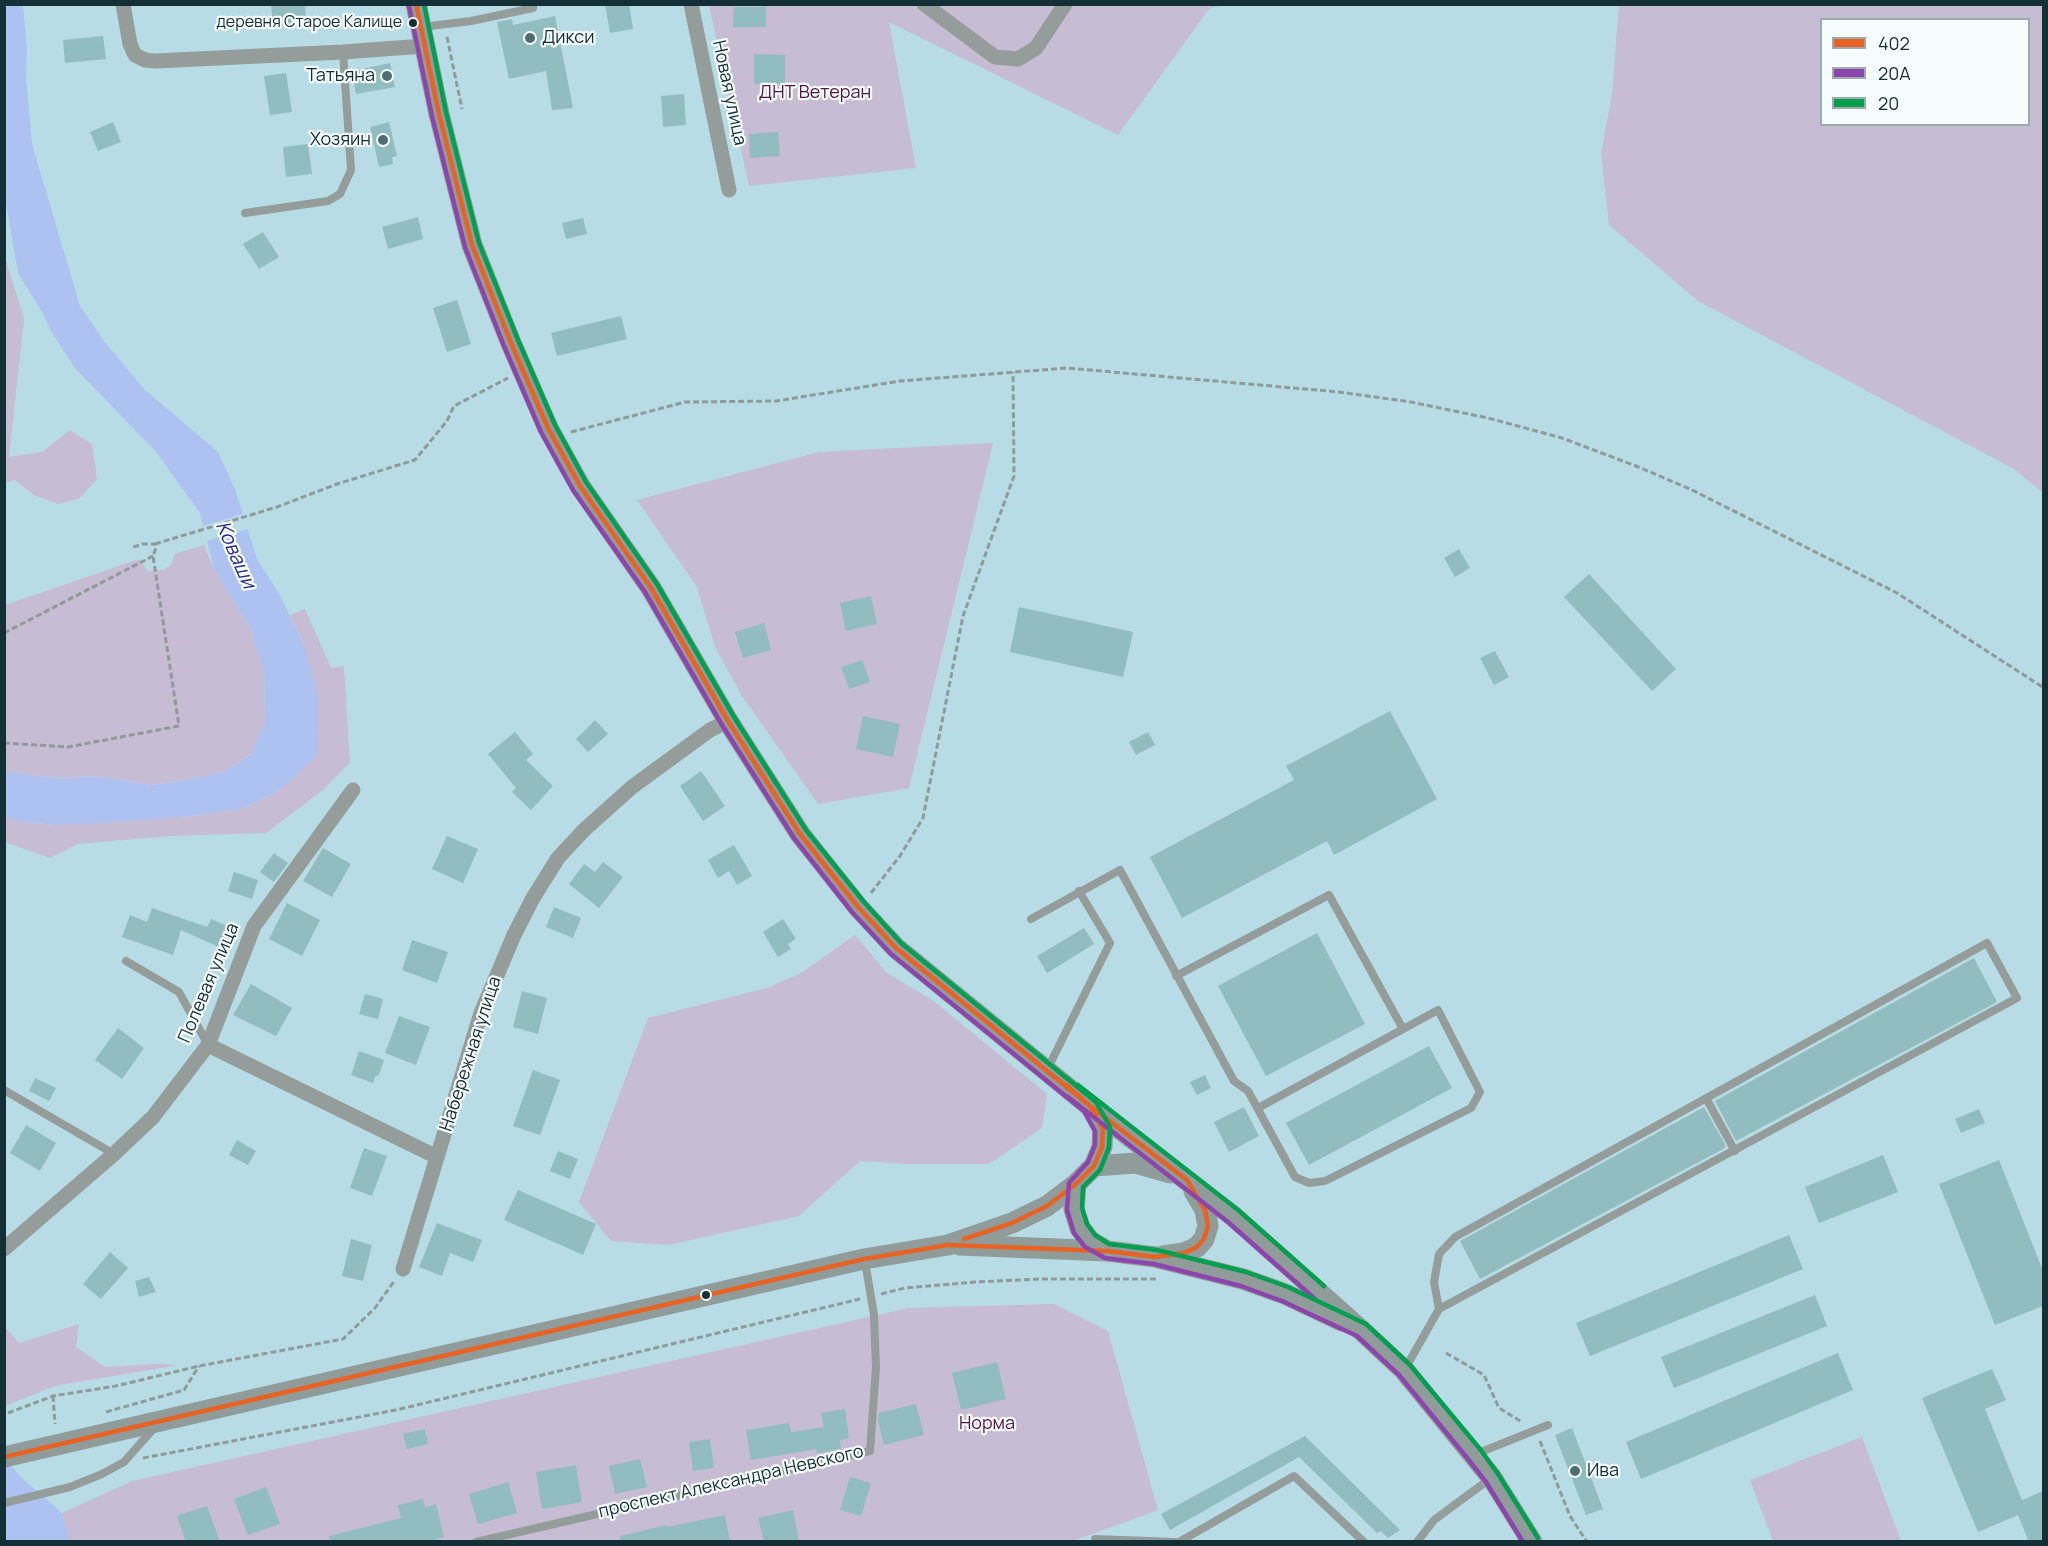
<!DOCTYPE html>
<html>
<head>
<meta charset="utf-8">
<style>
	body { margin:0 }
	#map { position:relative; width:2048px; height:1546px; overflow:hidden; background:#b8dce5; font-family:Manrope,sans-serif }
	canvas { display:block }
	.frame { position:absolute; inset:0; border:6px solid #142f35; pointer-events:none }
	.legend { position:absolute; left:1820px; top:18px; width:210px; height:108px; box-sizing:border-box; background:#f7fdfe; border:2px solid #9cabae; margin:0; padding:8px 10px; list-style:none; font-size:18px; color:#142f35 }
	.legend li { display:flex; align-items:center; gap:12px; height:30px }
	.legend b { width:30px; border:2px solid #9cabae }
</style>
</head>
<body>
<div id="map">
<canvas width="2048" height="1546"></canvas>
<div class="frame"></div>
<ul class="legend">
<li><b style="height:8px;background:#e76223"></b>402</li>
<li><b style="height:8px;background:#8e44ad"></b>20А</li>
<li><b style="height:8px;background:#01a050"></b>20</li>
</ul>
</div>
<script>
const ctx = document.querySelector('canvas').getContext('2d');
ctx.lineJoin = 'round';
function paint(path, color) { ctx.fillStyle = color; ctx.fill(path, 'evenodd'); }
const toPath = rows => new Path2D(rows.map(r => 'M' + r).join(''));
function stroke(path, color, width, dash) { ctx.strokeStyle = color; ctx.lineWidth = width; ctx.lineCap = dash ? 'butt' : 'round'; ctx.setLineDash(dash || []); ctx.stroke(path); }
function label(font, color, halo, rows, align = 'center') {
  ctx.font = font + ' Manrope,sans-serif'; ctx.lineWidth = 4.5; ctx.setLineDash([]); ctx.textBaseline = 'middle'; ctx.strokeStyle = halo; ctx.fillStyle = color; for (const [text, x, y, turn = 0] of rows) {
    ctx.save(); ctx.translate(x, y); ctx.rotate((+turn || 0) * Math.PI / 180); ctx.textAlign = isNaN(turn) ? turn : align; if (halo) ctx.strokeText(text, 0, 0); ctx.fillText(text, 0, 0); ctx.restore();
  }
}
paint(toPath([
	[709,5,1223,5,1209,9,1118,135,889,22,916,168,749,186],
	[1619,5,2043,5,2043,493,2014,469,1698,301,1609,225,1601,153,1612,94],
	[1822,20,2028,20,2028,124,1822,124],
	[4,253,24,319,9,457,42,452,70,430,92,444,97,479,79,499,58,504,34,495,15,480,5,483],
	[993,443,909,788,818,804,742,696,715,647,697,587,637,500,819,452],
	[204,545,214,569,251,629,264,671,265,723,252,753,224,772,183,781,151,785,91,776,64,779,5,772,5,605,139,559,148,571,163,570,171,565,175,554],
	[305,609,331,668,344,666,350,763,323,790,266,833,171,836,78,844,50,858,5,842,5,817,18,821,54,825,192,816,244,808,281,789,304,645,290,615],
	[855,935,886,972,935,1002,1047,1094,1042,1128,989,1164,906,1164,860,1161,799,1216,668,1245,611,1241,579,1202,648,1018,767,988,801,973],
	[1054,1304,1108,1331,1158,1510,1070,1542,70,1542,62,1513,132,1481,909,1308],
	[79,1324,76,1347,105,1367,157,1364,178,1365,55,1386,5,1406,5,1327,19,1343],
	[1862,1437,1901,1541,1773,1541,1750,1480]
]), '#c6bcd3');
paint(toPath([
	[4,5,23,5,27,49,26,77,32,144,80,306,104,341,144,389,218,452,235,489,258,561,279,593,304,645,318,696,317,755,281,789,244,808,192,816,81,824,54,825,18,821,5,817,5,772,64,779,91,776,151,785,183,781,224,772,251,754,265,723,264,671,251,629,214,569,200,513,156,452,74,367,51,331,43,314,18,273,5,198],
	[4,1458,21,1477,62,1513,70,1541,5,1541]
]), '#aec2f2');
paint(toPath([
	[246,513,251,528,204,542,200,527]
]), '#b8dce5');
paint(toPath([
	[271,4,305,4,306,24,273,26],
	[605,4,629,4,633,29,610,33],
	[734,7,766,7,766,27,733,27],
	[555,16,573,108,552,110,546,71,509,79,497,22,512,19,513,25],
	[103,36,106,59,65,63,63,40],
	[754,54,785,55,785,84,754,84],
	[390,63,395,87,356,94,352,71],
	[286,73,292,112,270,115,264,76],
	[684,94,686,125,663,127,661,96],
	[113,122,121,142,98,151,90,132],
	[389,122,397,156,392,157,393,164,379,167,370,127],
	[778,132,780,156,750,158,749,134],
	[308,144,312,174,286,177,283,147],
	[418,217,423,239,388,249,382,227],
	[583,218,587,234,566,239,562,223],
	[263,232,279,257,259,269,243,244],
	[457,300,471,344,447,352,433,308],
	[621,316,627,339,557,356,551,333],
	[1459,549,1470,568,1455,577,1444,558],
	[1589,574,1676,669,1652,691,1564,597],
	[871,596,877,624,846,631,840,603],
	[1019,607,1133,632,1123,677,1010,652],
	[764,623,771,650,743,658,735,632],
	[1495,651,1509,677,1494,685,1480,658],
	[862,660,870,682,849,689,841,667],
	[1390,711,1437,799,1334,855,1327,841,1182,918,1150,857,1294,780,1286,766],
	[863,716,900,724,893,757,856,749],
	[595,720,608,734,588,752,576,739],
	[515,732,533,754,526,760,553,786,531,810,512,792,516,788,488,754],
	[1148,732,1155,745,1136,755,1129,742],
	[701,771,725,806,703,821,680,786],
	[447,836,478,849,463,883,432,869],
	[734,845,752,876,737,885,729,871,718,878,708,860],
	[323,848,351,864,332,897,303,881],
	[274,853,288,863,274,882,260,872],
	[603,862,623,877,599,908,569,884,584,864,595,872],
	[234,872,258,880,252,899,228,891],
	[287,903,320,920,302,956,269,939],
	[554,907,581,918,573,938,546,927],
	[152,908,207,927,211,919,237,930,228,951,181,930,173,955,122,937,130,915,147,922],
	[783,919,796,939,788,944,791,949,778,957,763,932],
	[1084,928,1094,944,1047,973,1037,956],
	[1317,933,1365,1024,1266,1076,1218,986],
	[412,940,448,952,437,983,402,970],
	[1974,958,1997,1002,1736,1141,1715,1101],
	[251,984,292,1008,276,1036,233,1015],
	[522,991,547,998,538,1034,513,1027],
	[365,994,383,999,378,1019,359,1014],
	[399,1016,430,1027,416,1065,385,1053],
	[118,1028,144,1048,122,1079,95,1060],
	[1429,1046,1452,1088,1309,1165,1286,1123],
	[359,1051,384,1060,379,1075,375,1077,373,1083,351,1075],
	[533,1070,560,1080,540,1135,513,1126],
	[1205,1075,1211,1088,1197,1095,1190,1082],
	[35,1078,56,1088,49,1101,29,1091],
	[1244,1107,1259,1136,1229,1152,1214,1122],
	[1704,1107,1726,1146,1723,1149,1480,1279,1460,1241],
	[1979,1109,1985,1123,1961,1133,1955,1119],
	[26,1125,56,1143,40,1171,10,1153],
	[237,1140,256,1151,248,1165,229,1155],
	[364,1148,387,1156,372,1196,350,1188],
	[558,1151,578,1159,570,1179,550,1171],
	[1883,1155,1898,1192,1819,1223,1805,1187],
	[1999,1160,2043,1271,2043,1306,1995,1325,1939,1184],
	[518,1190,596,1224,583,1255,504,1220],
	[437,1223,482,1240,473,1262,450,1253,442,1276,419,1267],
	[1789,1235,1803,1269,1590,1356,1576,1323],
	[351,1239,372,1245,363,1281,342,1276],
	[110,1252,128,1268,101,1299,83,1284],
	[149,1277,156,1292,139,1297,135,1281],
	[1815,1295,1827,1326,1674,1388,1661,1357],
	[1838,1353,1853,1390,1641,1479,1626,1442],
	[997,1362,1006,1399,961,1410,952,1373],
	[1992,1369,2006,1400,1985,1409,2022,1500,2043,1491,2043,1542,2029,1542,2018,1515,1978,1532,1922,1398],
	[916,1404,924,1435,884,1445,878,1421,879,1413],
	[845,1409,849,1438,840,1440,841,1449,817,1453,816,1449,751,1460,746,1430,789,1423,791,1432,824,1427,821,1413],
	[1572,1428,1603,1509,1586,1515,1555,1435],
	[425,1429,428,1444,407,1449,403,1434],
	[1305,1436,1400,1530,1388,1538,1381,1531,1377,1533,1299,1457,1170,1530,1161,1514],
	[710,1439,714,1468,693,1471,689,1442],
	[640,1459,647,1487,615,1494,609,1466],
	[576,1465,582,1502,542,1509,536,1472],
	[850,1477,871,1483,861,1516,840,1510],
	[508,1482,517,1513,478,1524,469,1494],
	[266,1487,280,1524,248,1535,234,1499],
	[423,1499,425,1507,436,1504,444,1537,426,1542,330,1542,329,1536,401,1518,398,1505],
	[207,1506,220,1542,186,1542,177,1516],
	[793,1510,799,1542,764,1542,758,1518],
	[725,1515,730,1542,620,1542,620,1536,667,1525,667,1527]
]), '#91bcc0');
stroke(toPath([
	[447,37,462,109],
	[571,432,685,402,776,401,900,381,1067,368,1339,392,1411,402,1488,418,1562,438,1636,466,1690,489,1897,593,2044,688],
	[155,544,277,507,337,484,415,460,447,421,454,406,508,378],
	[4,633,153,556],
	[4,743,68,747,179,726,153,556,156,548,155,544,143,544,133,547],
	[871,893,900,856,923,818,963,616,1014,476,1013,372],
	[881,1294,905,1288,975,1282,1040,1279,1158,1279],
	[1446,1353,1484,1375,1499,1408,1522,1422],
	[53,1396,55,1424],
	[106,1412,184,1390,199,1366],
	[8,1413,53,1396,116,1386,199,1366,343,1339,375,1308,395,1280],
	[1540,1441,1570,1516,1587,1542],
	[143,1458,396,1410,860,1299]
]), '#909a99', 3, [6, 3]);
stroke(toPath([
	[422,27,471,21,533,8,533,4],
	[245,213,328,201,340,194,351,170,343,52],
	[1031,919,1120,870,1234,1081,1248,1091,1295,1177,1309,1183,1325,1181,1471,1108,1480,1092,1438,1010,1258,1108],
	[126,961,179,992,208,1045],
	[1176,976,1329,895,1403,1029],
	[1048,1068,1110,943,1079,891],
	[4,1090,114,1154],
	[1706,1098,1735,1151],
	[1405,1369,1439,1309,2017,998,1987,943,1455,1237,1439,1254,1434,1282,1439,1309],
	[1476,1454,1548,1425],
	[4,1503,70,1487,102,1474,124,1462,154,1428],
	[1095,1539,1175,1542],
	[476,1542,870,1451,876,1367,874,1315,865,1261],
	[1179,1542,1294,1476,1364,1542],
	[1417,1542,1434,1520,1491,1478]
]), '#949d9a', 8);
stroke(toPath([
	[123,4,130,44,135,55,145,60,155,61,343,52,424,46],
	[691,4,729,190],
	[924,4,995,57,1018,59,1036,48,1065,4],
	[208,1045,437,1157],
	[4,1249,114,1154,153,1117,208,1045,254,926,353,790],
	[403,1269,481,1013,514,935,533,898,558,858,584,830,632,787,710,730,728,721]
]), '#949d9a', 15);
stroke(toPath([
	[416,4,439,114,472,245,511,343,548,428,580,486,651,588,728,721,800,834,858,907,896,948,1090,1106,1233,1216,1361,1330,1404,1370,1492,1478,1532,1542],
	[1094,1166,1135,1163,1170,1173],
	[1076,1184,1074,1209,1080,1228,1090,1241,1107,1251],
	[959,1245,1107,1251,1155,1257,1243,1279,1285,1294,1342,1321],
	[1163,1256,1184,1253,1197,1247,1204,1239,1208,1226,1205,1210,1194,1191],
	[4,1457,864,1259,948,1245,1012,1223,1047,1206,1076,1184,1094,1166,1102,1147,1103,1129,1092,1109]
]), '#909c9a', 21);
stroke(toPath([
	[964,1239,1012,1223,1047,1206,1076,1184,1094,1166,1102,1147,1103,1129,1090,1106,1066,1085],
	[4,1457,864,1259,948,1245,1107,1251,1155,1257,1184,1253,1197,1247,1204,1239,1208,1226,1205,1210,1187,1180,1090,1106,896,948,858,907,800,834,728,721,651,588,580,486,548,428,511,343,472,245,439,114,416,4]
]), '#e76223', 4.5);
stroke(toPath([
	[409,6,432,116,465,247,504,346,541,432,573,490,645,592,722,725,794,838,852,912,891,954,1084,1111,1095,1131,1095,1145,1088,1162,1069,1183,1067,1210,1074,1233,1085,1247,1105,1258,1154,1264,1241,1286,1282,1301,1357,1336,1399,1375,1468,1459,1486,1482,1523,1542],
	[1068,1097,1228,1222,1314,1298]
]), '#8e44ad', 4.5);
stroke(toPath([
	[424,4,446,112,479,243,518,340,555,425,586,482,657,584,734,717,806,830,864,902,901,943,1096,1102,1110,1127,1109,1147,1100,1170,1083,1187,1082,1208,1087,1224,1095,1235,1109,1244,1157,1250,1246,1272,1288,1287,1366,1324,1410,1365,1480,1449,1498,1474,1538,1538],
	[1078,1085,1238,1210,1324,1286]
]), '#01a050', 4.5);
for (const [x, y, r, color] of [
	[413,23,5,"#142f35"],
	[530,38,6,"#4d6c73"],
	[387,76,6,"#4d6c73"],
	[383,140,6,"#4d6c73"],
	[706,1295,5,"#142f35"],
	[1575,1471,6,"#4d6c73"]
]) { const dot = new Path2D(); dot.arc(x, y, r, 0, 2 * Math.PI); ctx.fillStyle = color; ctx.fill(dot); stroke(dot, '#f7fdfe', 2); }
label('16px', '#142f35', '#f7fdfe', [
	["деревня Старое Калище",402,23]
], 'right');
label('18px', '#142f35', '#f7fdfe', [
	["Дикси",542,38],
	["Татьяна",375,76,"right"],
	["Хозяин",371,140,"right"],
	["Ива",1587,1471]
], 'left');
label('18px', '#142f35', '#f7fdfe', [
	["Новая улица",729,93,78],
	["Полевая улица",209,983,-67],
	["Набережная улица",471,1054,-72],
	["проспект Александра Невского",731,1482,-13]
]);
label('18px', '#54124a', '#f7fdfe', [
	["ДНТ Ветеран",815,93],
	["Норма",987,1424]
]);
label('italic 20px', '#2b2d87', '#f7fdfe', [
	["Коваши",235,555,66]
]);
</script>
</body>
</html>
